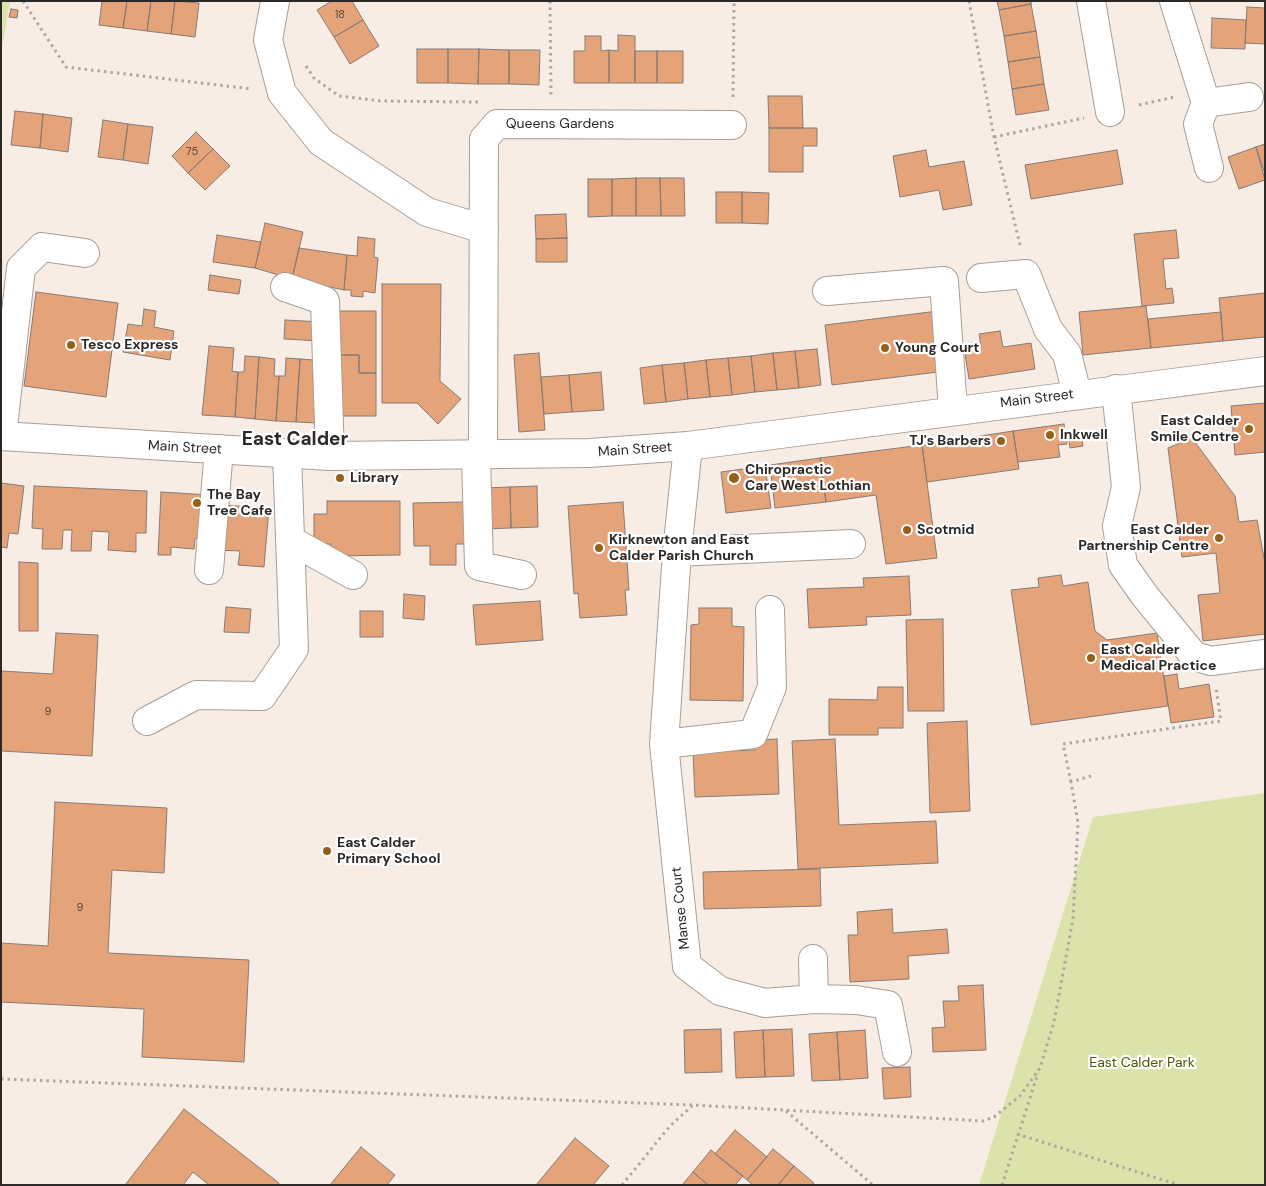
<!DOCTYPE html>
<html>
<head>
<meta charset="utf-8">
<style>
	body { margin:0 }
	#map { position:relative; width:1266px; height:1186px; overflow:hidden; background:#f8ede5; font-family:"DM Sans",sans-serif }
	canvas { display:block }
	.frame { position:absolute; inset:0; border:2px solid #2c2825; pointer-events:none }
</style>
</head>
<body>
<div id="map">
<canvas width="1266" height="1186"></canvas>
<div class="frame"></div>
</div>
<script>
const ctx = document.querySelector('canvas').getContext('2d');
ctx.lineJoin = 'round';
function paint(path, color) { ctx.fillStyle = color; ctx.fill(path, 'evenodd'); }
const toPath = rows => new Path2D(rows.map(r => 'M' + r).join(''));
function stroke(path, color, width, dash) { ctx.strokeStyle = color; ctx.lineWidth = width; ctx.lineCap = dash ? 'butt' : 'round'; ctx.setLineDash(dash || []); ctx.stroke(path); }
function label(font, color, halo, rows, align = 'center') {
  ctx.font = font + ' "DM Sans",sans-serif'; ctx.lineWidth = 4.5; ctx.setLineDash([]); ctx.textBaseline = 'middle'; ctx.strokeStyle = halo; ctx.fillStyle = color; for (const [text, x, y, turn = 0] of rows) {
    ctx.save(); ctx.translate(x, y); ctx.rotate((+turn || 0) * Math.PI / 180); ctx.textAlign = isNaN(turn) ? turn : align; if (halo) ctx.strokeText(text, 0, 0); ctx.fillText(text, 0, 0); ctx.restore();
  }
}
paint(toPath([
	[1,1,10,1,1,54],
	[1265,793,1265,1185,979,1185,1093,817]
]), '#dbe3aa');
const building = toPath([
	[102,1,127,1,123,28,99,25,102,1],
	[127,1,151,1,147,31,123,28,127,1],
	[151,1,175,1,171,34,147,31,151,1],
	[175,1,199,3,195,37,171,34,175,1],
	[332,1,352,1,363,20,334,37,317,10,332,1],
	[997,1,1031,1,1031,4,999,10,997,1],
	[1031,4,1036,31,1004,36,999,10,1031,4],
	[1247,7,1265,8,1265,44,1245,43,1247,7],
	[11,9,18,10,17,18,9,17,11,9],
	[1212,18,1246,20,1245,49,1211,48,1212,18],
	[363,20,379,46,350,64,334,37,363,20],
	[1036,31,1040,57,1008,62,1004,36,1036,31],
	[618,35,635,36,635,83,609,83,609,50,618,51,618,35],
	[585,36,601,36,601,51,609,50,609,83,574,83,574,51,585,51,585,36],
	[417,49,448,49,448,83,417,83,417,49],
	[448,49,479,49,478,84,448,83,448,49],
	[479,49,509,50,509,84,478,84,479,49],
	[509,50,540,50,539,85,509,84,509,50],
	[635,51,657,51,657,83,635,83,635,51],
	[657,51,683,51,683,83,657,83,657,51],
	[1040,57,1044,84,1012,89,1008,62,1040,57],
	[1044,84,1049,110,1016,115,1012,89,1044,84],
	[768,96,802,96,803,128,769,128,768,96],
	[15,111,43,114,40,148,11,145,15,111],
	[43,114,72,118,68,152,40,148,43,114],
	[103,120,128,124,123,160,98,157,103,120],
	[128,124,153,127,148,164,123,160,128,124],
	[769,128,817,128,817,146,803,146,803,172,769,172,769,128],
	[196,132,213,149,188,173,172,156,196,132],
	[1265,144,1265,174,1256,147,1265,144],
	[1256,147,1265,180,1239,189,1228,157,1256,147],
	[213,149,230,166,205,190,188,173,213,149],
	[926,150,929,167,964,161,972,205,943,210,939,190,900,197,893,156,926,150],
	[1117,150,1123,184,1031,199,1025,165,1117,150],
	[636,178,636,216,612,216,612,179,636,178],
	[636,178,660,178,661,216,636,216,636,178],
	[660,178,684,178,685,216,661,216,660,178],
	[588,179,612,179,612,216,588,217,588,179],
	[716,192,742,192,742,223,716,223,716,192],
	[742,192,769,193,768,224,742,223,742,192],
	[566,214,567,238,536,239,535,215,566,214],
	[265,223,303,232,292,279,255,268,265,223],
	[1176,230,1179,258,1163,259,1166,289,1172,288,1174,303,1142,306,1134,234,1176,230],
	[217,235,261,242,255,268,213,262,217,235],
	[358,237,375,239,374,257,378,258,375,293,363,291,363,297,351,296,351,290,344,290,347,255,357,256,358,237],
	[567,238,567,262,536,262,536,239,567,238],
	[299,248,347,255,344,290,292,279,299,248],
	[210,275,241,280,239,294,208,290,210,275],
	[382,284,441,284,440,381,461,399,438,424,417,403,382,403,382,284],
	[36,292,118,303,106,397,24,386,36,292],
	[1265,293,1265,337,1223,341,1219,298,1265,293],
	[1146,306,1151,348,1083,355,1079,312,1146,306],
	[144,309,156,311,154,327,174,331,170,360,123,352,128,324,142,326,144,309],
	[337,311,376,311,376,373,359,373,359,355,337,355,337,311],
	[938,311,946,371,832,385,825,325,938,311],
	[1221,312,1223,341,1151,348,1148,319,1221,312],
	[285,320,322,322,321,341,284,339,285,320],
	[1000,331,1003,347,1031,343,1035,369,969,379,964,348,981,346,979,334,1000,331],
	[209,346,234,348,232,371,238,372,235,417,202,415,209,346],
	[817,349,821,385,799,388,795,351,817,349],
	[795,351,799,388,777,390,773,353,795,351],
	[539,353,545,430,519,432,514,355,539,353],
	[773,353,777,390,755,392,751,356,773,353],
	[337,355,359,355,359,373,376,373,376,416,338,416,337,355],
	[245,356,259,357,255,419,235,417,238,372,244,372,245,356],
	[751,356,755,392,732,395,728,358,751,356],
	[259,357,275,359,274,376,279,376,276,421,255,419,259,357],
	[286,358,300,359,296,422,276,421,279,376,285,376,286,358],
	[728,358,732,395,710,397,706,360,728,358],
	[300,359,314,360,313,379,320,379,317,423,296,422,300,359],
	[706,360,710,397,688,399,684,363,706,360],
	[684,363,688,399,666,402,662,365,684,363],
	[662,365,666,402,644,404,640,368,662,365],
	[601,372,604,410,572,412,569,375,601,372],
	[569,375,572,412,544,414,541,377,569,375],
	[1265,403,1265,452,1235,455,1231,406,1265,403],
	[1064,424,1067,444,1058,445,1060,457,1018,462,1013,431,1064,424],
	[1013,431,1019,469,927,482,922,445,1013,431],
	[1081,431,1083,446,1070,448,1068,433,1081,431],
	[1192,438,1235,496,1239,522,1257,520,1265,563,1265,634,1203,641,1198,595,1220,593,1216,553,1182,557,1168,448,1192,438],
	[922,445,937,558,886,564,876,495,826,502,820,458,922,445],
	[820,458,826,502,775,508,770,465,820,458],
	[765,466,771,508,726,513,721,472,765,466],
	[1,483,24,486,18,534,9,533,7,548,1,547,1,483],
	[34,486,147,491,146,533,136,533,136,552,108,550,109,532,92,531,91,551,71,551,72,530,63,530,62,549,42,549,43,529,32,528,34,486],
	[537,486,538,527,511,528,510,487,537,486],
	[510,487,511,528,484,529,483,488,510,487],
	[161,492,210,495,208,538,195,538,194,549,171,547,171,555,158,555,161,492],
	[327,501,400,501,400,555,331,556,331,544,314,544,314,514,327,514,327,501],
	[465,502,466,544,456,544,456,565,430,565,430,546,414,546,413,503,465,502],
	[623,502,629,590,625,590,627,615,580,618,578,593,574,594,568,506,623,502],
	[221,505,269,508,264,567,238,565,240,551,218,550,221,505],
	[19,562,38,563,38,631,19,631,19,562],
	[1061,575,1063,586,1088,582,1095,631,1107,640,1157,633,1168,706,1031,725,1011,590,1039,587,1038,578,1061,575],
	[909,576,911,615,866,617,867,625,809,628,807,589,864,587,863,578,909,576],
	[404,594,425,596,424,620,403,618,404,594],
	[540,601,543,640,476,645,473,605,540,601],
	[226,607,251,609,249,633,224,632,226,607],
	[699,608,732,608,732,626,744,627,743,701,690,700,691,625,699,624,699,608],
	[360,611,383,611,383,637,360,637,360,611],
	[943,619,944,711,908,711,906,620,943,619],
	[56,633,98,635,92,756,1,751,1,671,53,674,56,633],
	[1177,674,1179,689,1209,684,1214,717,1171,723,1164,676,1177,674],
	[878,687,903,687,903,728,878,728,878,735,829,735,829,699,877,700,878,687],
	[967,721,970,811,930,813,927,723,967,721],
	[777,739,779,794,695,797,693,752,755,750,755,740,777,739],
	[835,739,839,825,936,821,938,863,798,869,792,741,835,739],
	[55,802,167,808,164,873,112,870,108,953,249,960,244,1062,142,1057,144,1009,1,1002,1,943,48,946,55,802],
	[820,869,821,906,704,909,703,872,820,869],
	[892,909,893,933,947,929,949,953,908,956,909,979,850,982,848,935,858,935,857,912,892,909],
	[983,985,986,1050,933,1052,932,1028,945,1027,943,1001,959,1001,958,986,983,985],
	[721,1029,722,1072,685,1073,684,1030,721,1029],
	[792,1029,794,1076,765,1077,763,1030,792,1029],
	[763,1030,765,1077,736,1078,734,1032,763,1030],
	[865,1030,868,1078,840,1080,837,1032,865,1030],
	[837,1032,840,1080,812,1081,809,1034,837,1032],
	[910,1067,911,1097,884,1099,882,1068,910,1067],
	[184,1109,279,1183,278,1185,209,1185,193,1172,183,1185,125,1185,184,1109],
	[735,1130,767,1157,747,1180,715,1154,735,1130],
	[575,1138,609,1166,593,1185,536,1185,575,1138],
	[361,1147,395,1175,387,1185,330,1185,361,1147],
	[773,1149,794,1166,778,1185,753,1185,747,1180,773,1149],
	[711,1150,743,1176,735,1185,708,1185,693,1172,711,1150],
	[794,1166,814,1183,812,1185,778,1185,794,1166],
	[693,1172,708,1185,682,1185,693,1172]
]);
paint(building, '#e5a37a');
stroke(building, '#867b75', 1);
const minor = toPath([
	[275,1,268,40,282,93,321,142,427,212,484,229],
	[1091,1,1110,112],
	[1174,1,1206,103,1198,124,1209,168],
	[1206,103,1249,97],
	[981,278,1026,274,1048,329,1067,354,1077,394],
	[285,287,325,301,330,456],
	[827,291,944,281,953,410],
	[1116,389,1126,487,1117,526,1123,565,1145,596,1194,656,1211,661,1265,654],
	[2,436,21,268,42,247,85,253],
	[688,446,677,552,664,744,687,966,720,991,765,1003,814,999,856,1000,888,1005,897,1052],
	[476,455,479,566,522,575],
	[483,456,484,139,497,124,732,125],
	[290,540,353,575],
	[677,552,851,544],
	[209,570,219,449],
	[147,721,196,695,262,696,294,649,287,454],
	[664,744,753,734,772,687,770,610],
	[813,959,814,999]
]);
const major = toPath([
	[1,436,330,456,589,453,688,446,1265,371]
]);
stroke(minor, '#a89e96', 30);
stroke(major, '#a89e96', 30);
stroke(toPath([
	[23,1,66,67,252,89],
	[550,1,551,95],
	[969,1,994,137,1020,245],
	[306,66,314,78,339,96,381,101,478,102],
	[733,97,734,1],
	[1139,105,1174,97],
	[994,137,1084,118],
	[1071,782,1063,744,1221,721,1216,688],
	[1,1079,693,1105,983,1121,994,1117,1020,1096,1040,1068,1054,1022,1073,919,1078,823,1071,782,1091,776],
	[786,1111,873,1185],
	[1017,1134,1179,1185],
	[622,1185,670,1126,693,1105],
	[1002,1185,1038,1073]
]), '#aea6a0', 3, [2.5, 4]);
stroke(minor, '#fff', 28);
stroke(major, '#fff', 28);
for (const [x, y, r, color] of [
	[71,345,5,"#976019"],
	[885,348,5,"#976019"],
	[1249,429,5,"#976019"],
	[1050,435,5,"#976019"],
	[1001,441,5,"#976019"],
	[340,478,5,"#976019"],
	[734,478,6,"#976019"],
	[197,503,5,"#976019"],
	[907,530,5,"#976019"],
	[1219,538,5,"#976019"],
	[599,548,5,"#976019"],
	[1091,658,5,"#976019"],
	[327,851,5,"#976019"]
]) { const dot = new Path2D(); dot.arc(x, y, r, 0, 2 * Math.PI); ctx.fillStyle = color; ctx.fill(dot); stroke(dot, '#fff', 2); }
label('11px', '#5a473a', null, [
	["18",340,15],
	["75",192,152],
	["9",48,712],
	["9",80,908]
]);
label('14px', '#2c2825', '#fff', [
	["Queens Gardens",560,124],
	["Main Street",1037,399,-7],
	["Main Street",185,448,3],
	["Main Street",635,450,-4],
	["Manse Court",681,908,-96]
]);
label('bold 14px', '#2c2825', '#fff', [
	["Tesco Express",81,345],
	["Young Court",895,348],
	["East Calder",1239,421,"right"],
	["Smile Centre",1239,437,"right"],
	["Inkwell",1060,435],
	["TJ's Barbers",991,441,"right"],
	["Chiropractic",745,470],
	["Care West Lothian",745,486],
	["Library",350,478],
	["The Bay",207,495],
	["Tree Cafe",207,511],
	["Scotmid",917,530],
	["East Calder",1209,530,"right"],
	["Partnership Centre",1209,546,"right"],
	["Kirknewton and East",609,540],
	["Calder Parish Church",609,556],
	["East Calder",1101,650],
	["Medical Practice",1101,666],
	["East Calder",337,843],
	["Primary School",337,859]
], 'left');
label('14px', '#525800', '#fff', [
	["East Calder Park",1142,1063]
]);
label('bold 19px', '#2c2825', '#fff', [
	["East Calder",295,440]
]);
</script>
</body>
</html>
